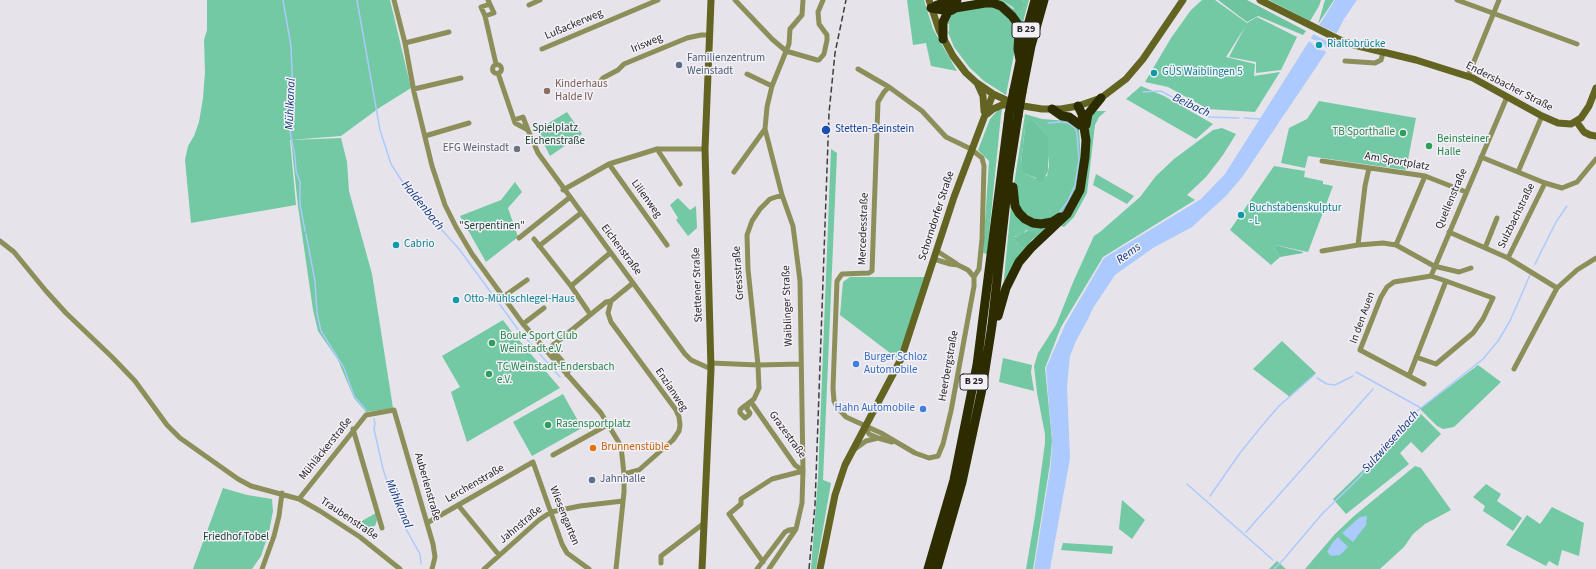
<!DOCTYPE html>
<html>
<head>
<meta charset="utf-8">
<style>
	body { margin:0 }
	canvas { display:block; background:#e6e4ea }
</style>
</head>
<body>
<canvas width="1596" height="569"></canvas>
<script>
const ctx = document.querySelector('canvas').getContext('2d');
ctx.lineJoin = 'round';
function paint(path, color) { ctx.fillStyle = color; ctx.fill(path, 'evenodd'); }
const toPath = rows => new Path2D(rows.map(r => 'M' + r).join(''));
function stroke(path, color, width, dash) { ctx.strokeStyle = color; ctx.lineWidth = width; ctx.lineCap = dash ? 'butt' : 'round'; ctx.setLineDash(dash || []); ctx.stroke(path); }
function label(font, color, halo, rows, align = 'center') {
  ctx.font = font + ' "Source Sans 3",sans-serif'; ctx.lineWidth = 3; ctx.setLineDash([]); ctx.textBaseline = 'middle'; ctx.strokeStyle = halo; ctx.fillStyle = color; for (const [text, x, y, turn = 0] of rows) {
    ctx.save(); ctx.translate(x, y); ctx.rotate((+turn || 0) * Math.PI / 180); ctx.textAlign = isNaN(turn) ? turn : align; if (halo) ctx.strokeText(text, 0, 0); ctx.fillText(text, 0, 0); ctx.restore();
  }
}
paint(toPath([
	[207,0,390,0,411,88,379,108,341,136,290,140,296,205,191,223,185,160,188,146,194,136,199,122,203,98,205,72,204,40,207,30],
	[907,0,924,0,933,29,957,71,931,66,926,43,913,45],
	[989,0,1002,0,1013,9,1024,3,1022,0,1029,0,1021,29],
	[1202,0,1215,0,1247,23,1257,17,1297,37,1281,70,1256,73,1256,62,1229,57,1245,27,1226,57,1255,64,1254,76,1280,72,1255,112,1208,109,1168,87,1145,82,1171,38,1191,10],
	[1269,0,1321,0,1319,6,1310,21],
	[1325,0,1334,0,1318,24],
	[976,6,998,7,1013,21,1016,44,1006,95,984,81,969,67,954,47,948,32,949,31,949,24,947,24,953,13],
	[1141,86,1164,96,1213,124,1196,139,1126,99],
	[1319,101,1416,118,1406,170,1308,156,1305,168,1281,163,1289,128,1307,119],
	[1002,109,1001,115,987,254,983,253,989,161,978,150,990,119,998,110],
	[1096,111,1106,111,1099,117,1095,125,1087,193,1074,217,1064,227,1061,226,1073,209,1090,138,1088,123,1090,117],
	[567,112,582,134,550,156,537,130],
	[1025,114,1042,119,1068,121,1076,125,1079,129,1081,160,1076,188,1063,212,1056,218,1037,222,1019,210,1014,184],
	[1035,122,1046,134,1049,166,1047,176,1037,179,1026,174,1021,163,1025,128],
	[1222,128,1236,134,1223,155,1206,177,1187,195,1195,200,1103,257,1061,327,1045,368,1052,440,1050,464,1033,569,1026,569,1035,516,1045,443,1045,434,1037,393,1034,366,1038,353,1056,325,1074,280,1094,236,1100,232,1140,197,1156,176,1174,159,1213,130],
	[341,138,347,162,349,191,372,274,393,408,366,412,354,398,338,360,318,331,313,310,298,206,291,140],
	[831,149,837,153,823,480,831,483,816,569,811,569,818,479],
	[1274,166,1305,171,1304,177,1323,181,1323,184,1333,186,1308,252,1275,245,1274,247,1280,257,1271,265,1230,230],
	[1096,174,1134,196,1127,204,1093,185],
	[515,182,522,192,508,208,518,237,486,262,460,216,501,200],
	[678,198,690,210,696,206,697,228,688,236,676,220,678,218,670,205],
	[1011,206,1016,213,1052,225,1003,288],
	[1026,230,1035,231,1035,237,1033,241,1019,245,1014,239,1015,236,1018,236,1021,233,1024,233],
	[850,277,925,277,898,359,840,315,843,282],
	[503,320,512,332,560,388,467,442,451,392,460,387,442,356],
	[1282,341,1316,373,1290,397,1253,369],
	[1003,358,1032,365,1031,372,1034,391,999,382],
	[1478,365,1501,382,1454,427,1443,429,1437,426,1420,409],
	[563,394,582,428,532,456,513,422],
	[1421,414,1441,434,1422,453,1411,442,1400,453,1409,464,1346,514,1333,499],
	[1415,466,1421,468,1451,510,1425,524,1413,534,1404,547,1380,569,1305,569,1335,534,1354,516],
	[1486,484,1501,494,1497,501,1522,518,1513,531,1483,511,1485,506,1473,497],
	[223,488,247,495,272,499,273,511,269,532,261,556,252,569,193,569],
	[1122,500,1145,520,1132,539,1119,529],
	[1552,507,1584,523,1579,556,1562,550,1558,566,1549,561,1546,566,1506,545,1527,515,1540,524],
	[376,513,377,520,375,526,367,527,360,522],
	[1063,543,1113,546,1112,554,1061,550],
	[1277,561,1286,569,1269,569]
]), '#72c9a3');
paint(toPath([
	[1002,0,1022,0,1025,5,1020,10,1017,10],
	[1218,0,1247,0,1306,31,1303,35,1258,16,1247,22],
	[1029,121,1035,122,1048,136,1048,171,1043,181,1039,183,1036,178,1026,174,1022,169,1021,163,1025,128],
	[1028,230,1035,231,1035,237,1026,246,1020,246,1014,239,1014,237,1018,236,1021,233,1024,233],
	[1275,245,1303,252,1303,253,1280,257,1274,247]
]), '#6dc49f');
paint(toPath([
	[1335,0,1357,0,1344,19,1329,48,1243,176,1226,196,1192,227,1153,248,1115,275,1093,308,1088,319,1076,341,1070,356,1067,386,1070,458,1050,569,1034,569,1051,464,1052,440,1046,368,1065,325,1104,258,1201,199,1225,174],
	[1367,516,1366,525,1353,542,1342,533,1360,517],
	[1338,537,1348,547,1340,555,1331,556,1327,552,1333,542]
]), '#accafe');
paint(toPath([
	[1317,24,1338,34,1333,44,1311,33],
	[1309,37,1314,40,1316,40,1316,42,1323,46,1325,45,1325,47,1330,50,1328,53,1323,50,1321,51,1321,49,1314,45,1313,45,1312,43,1307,40]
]), '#e6e4ea');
stroke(toPath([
	[283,0,291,46,293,96,289,112,289,126,295,157,296,171,300,182,300,204,305,231],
	[357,0,380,130,391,164,413,198,459,249,517,328,560,377],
	[1143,92,1161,91,1209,117,1239,118],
	[1244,118,1260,119],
	[1048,123,1059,122,1068,123,1075,128,1077,134,1079,160,1075,185,1068,201,1059,213],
	[306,234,315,281,317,313,321,331,344,368,354,396,366,410],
	[1535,264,1556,222,1567,206],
	[1356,372,1421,408],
	[1317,378,1327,384,1335,385,1353,376],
	[374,419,375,424,374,429,383,469,394,502,406,529,420,554,421,564],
	[1187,484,1273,560],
	[1210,496,1240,453,1261,427,1278,407,1314,375],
	[1246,532,1373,389],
	[1274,569,1283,560,1322,514,1359,478,1412,415,1483,359,1498,341,1510,321,1530,275]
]), '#accafe', 1.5);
stroke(toPath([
	[394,0,405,43,414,92,432,166,445,205,456,227,472,254,523,324,601,413,621,446,624,474,624,492,616,569],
	[735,0,772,39,786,51,817,60,819,60,824,54,827,40,827,35,819,24,818,12,823,0],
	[1457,0,1577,44],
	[490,4,481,7,485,16,496,64],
	[529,5,540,0],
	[485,16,494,13,488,0],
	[405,43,449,32],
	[542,49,658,0],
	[1345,61,1375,63,1381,60,1383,53],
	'492.5 69a4.5 4.5 0 1 1 9 0a4.5 4.5 0 1 1-9 0Z',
	[858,69,889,87,922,111,946,137,971,149,982,158,984,166,982,239,979,269,974,277],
	[498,73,515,123,528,130,538,153,685,354,691,360,711,369],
	[747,74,772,86],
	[1468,76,1499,0],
	[599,83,603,78,618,70,624,64,687,38,701,35,709,35],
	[889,87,884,92,878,102,872,271,869,273,842,274,837,281,833,388,834,401,837,407,846,417,881,433,915,453,929,458,938,456,943,444,951,411,974,286,974,277,968,270,958,265,950,264,934,259],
	[414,89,461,78],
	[514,120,523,117,528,130],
	[425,136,469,123],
	[657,149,680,184],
	[1481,157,1545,183,1562,188,1577,182,1596,159],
	[1322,161,1425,176,1466,192],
	[609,164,667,245],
	[734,172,765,129],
	[1518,172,1542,116],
	[563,190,609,164,657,149,705,149],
	[1449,232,1508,258,1557,288],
	[519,238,569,198],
	[534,239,571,286,588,311],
	[0,241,14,252,46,291,66,313,112,357,135,381,167,425,180,438,238,479,251,486,299,499,320,511,360,537,400,569],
	[1358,245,1365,186,1369,168],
	[1396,245,1425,176],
	[539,246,581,213],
	[1485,248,1497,218],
	[937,251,957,264],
	[1322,251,1358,245,1383,243,1396,245,1434,266,1459,272,1471,268],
	[1508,258,1545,183],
	[1431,276,1446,281,1409,376,1360,350,1381,297,1387,287,1394,282,1431,276],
	[1431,276,1507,97],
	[571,286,610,253],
	[503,297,527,280],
	[523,324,544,308],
	[1416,357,1436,364,1473,333,1483,319,1493,298,1446,281],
	[711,363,758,365,801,364],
	[1514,369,1557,288,1577,270,1596,258],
	[567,375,569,369,551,348,552,346,606,302,611,301],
	[1409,376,1424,384],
	[751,402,795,465,803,471],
	[748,404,747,409,750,413,749,415,745,418,740,413,740,410,742,408,754,399,759,388,758,365,748,269,747,235,752,221,760,209,770,199,782,195],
	[865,426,869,434,878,438,892,442],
	[353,429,382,528],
	[855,449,866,441,878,438],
	[553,455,609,424],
	[624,474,639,470,673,440,679,431,680,425,679,417,676,410,611,322,608,313,611,301,633,283],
	[299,499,366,415,394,410,433,544,435,557,432,569],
	[458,505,499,555],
	[427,523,533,462,562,544,567,553,589,569],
	[763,562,729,514,741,504,741,499,772,479,803,471],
	[661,563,661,556,703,524],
	[262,569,274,536,279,516,282,493],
	[484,569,539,520,551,512,580,506,623,501],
	[757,569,785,532,789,530,796,529],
	[769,569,796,529,802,503,803,471,800,281,793,226,782,195,765,129,767,107,772,86,789,44,790,29,802,15,803,0]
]), '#8d8f5a', 5);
stroke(toPath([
	[929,0,939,30,953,56,966,73,977,83,993,94,1017,105,1042,109,1061,109,1078,106,1101,98,1126,79,1143,59,1183,0],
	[1260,0,1338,39,1354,45,1416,60,1473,78,1542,116,1558,123,1571,124,1581,118,1589,106,1596,88],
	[978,85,983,96,984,111],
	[987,114,993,109,1002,105,1013,105],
	[1576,121,1584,132,1590,135,1596,136],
	[702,569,711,369,705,149,711,0],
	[820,569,835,495,845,465,901,359,954,197,993,94]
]), '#636422', 7);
stroke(toPath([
	[931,8,943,10,985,3,993,3,1001,6,1012,16,1017,23,1019,33,1018,49,1020,60],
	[932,8,937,5,957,0],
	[943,39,943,22,948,12,954,9],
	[1014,90,1026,33,1035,0],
	[1022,92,1031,46,1044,0],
	[1052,109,1062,116,1069,117,1080,125],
	[1086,125,1088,114,1101,98],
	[1013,187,1015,206,1019,213,1025,219,1033,223,1041,224,1052,222,1060,217],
	[998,316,1006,288,1019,262,1031,248,1067,214,1080,190,1085,157,1086,140,1082,114,1078,106],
	[928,569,954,480,977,365,1009,114],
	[937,569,962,482,982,389,992,325,1009,173,1018,116]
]), '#2c2c00', 9);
stroke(toPath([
	[809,569,815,505,829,113,835,53,846,0]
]), '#3f3d40', 1.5, [6, 3]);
stroke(toPath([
	[1009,114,1014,90],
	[1018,116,1022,92]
]), '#2c2c00', 9);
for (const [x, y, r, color] of [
	[1319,45,4,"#0f9aa8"],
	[679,65,4,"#5c6f8a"],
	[1154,73,4,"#0f9aa8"],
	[547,91,4,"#8d6e63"],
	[826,130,5,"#1a4fb4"],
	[1403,133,4,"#2e9e5b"],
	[1429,146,4,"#2e9e5b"],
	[517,149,4,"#6b7280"],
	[1241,215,4,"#0f9aa8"],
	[396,245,4,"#0f9aa8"],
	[456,300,4,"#0f9aa8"],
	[492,343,4,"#2e9e5b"],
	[856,364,4,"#3f7fe0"],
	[489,374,4,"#2e9e5b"],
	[923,409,4,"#3f7fe0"],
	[548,425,4,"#2e9e5b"],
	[593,448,4,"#e8710a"],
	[592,480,4,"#5c6f8a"]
]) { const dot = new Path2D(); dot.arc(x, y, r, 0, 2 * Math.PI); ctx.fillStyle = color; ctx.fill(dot); stroke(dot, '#f3f1f7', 1.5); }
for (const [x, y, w] of [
	[1026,30,28],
	[974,382,28]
]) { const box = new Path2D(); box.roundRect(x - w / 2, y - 8, w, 16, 3); ctx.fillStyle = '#f3f1f7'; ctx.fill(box); stroke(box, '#262527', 1); }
label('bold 10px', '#262527', null, [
	["B 29",1026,30],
	["B 29",974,382]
]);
label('11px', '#262527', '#f3f1f7', [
	["Lußackerweg",574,25,-23],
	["Irisweg",647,44,-23],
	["Endersbacher Straße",1509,87,27],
	["Am Sportplatz",1397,162,10],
	["Lilienweg",646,199,54],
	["Quellenstraße",1452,199,-67],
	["Schorndorfer Straße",937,216,-72],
	["Sulzbachstraße",1517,216,-64],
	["Mercedesstraße",864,229,-88],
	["Eichenstraße",621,250,53],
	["Gressstraße",739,273,-94],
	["Stettener Straße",698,285,-92],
	["Waiblinger Straße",788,306,-92],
	["In den Auen",1363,318,-70],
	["Heerbergstraße",949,366,-80],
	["Enzianweg",671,390,56],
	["Grazestraße",787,435,54],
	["Mühläckerstraße",326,449,-51],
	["Lerchenstraße",475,484,-30],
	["Auberlenstraße",427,487,74],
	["Wiesengarten",564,516,68],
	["Traubenstraße",349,519,34],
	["Jahnstraße",521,525,-40]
]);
label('11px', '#0d838f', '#f3f1f7', [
	["Rialtobrücke",1327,45],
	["GÜS Waiblingen 5",1162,73],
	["Buchstabenskulptur",1249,209],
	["- L",1249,222],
	["Cabrio",404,245],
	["Otto-Mühlschlegel-Haus",464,300]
], 'left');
label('11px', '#4e5e75', '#f3f1f7', [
	["Familienzentrum",687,59],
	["Weinstadt",687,72],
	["Jahnhalle",600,480]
], 'left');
label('11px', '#785e54', '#f3f1f7', [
	["Kinderhaus",555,85],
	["Halde IV",555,98]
], 'left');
label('11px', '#183e2e', '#f3f1f7', [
	["Spielplatz",555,129],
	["Eichenstraße",555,142],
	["\"Serpentinen\"",492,227],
	["Friedhof Tobel",236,538]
]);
label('11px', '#164399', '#f3f1f7', [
	["Stetten-Beinstein",835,130]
], 'left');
label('11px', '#27864d', '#f3f1f7', [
	["TB Sporthalle",1395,133,"right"],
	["Beinsteiner",1437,140],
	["Halle",1437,153],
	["Boule Sport Club",500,337],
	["Weinstadt e.V.",500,350],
	["TC Weinstadt-Endersbach",497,368],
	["e.V.",497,381],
	["Rasensportplatz",556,425]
], 'left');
label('11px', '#5b616d', '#f3f1f7', [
	["EFG Weinstadt",509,149]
], 'right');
label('11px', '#366cbe', '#f3f1f7', [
	["Burger Schloz",864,358],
	["Automobile",864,371],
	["Hahn Automobile",915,409,"right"]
], 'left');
label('11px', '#c56008', '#f3f1f7', [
	["Brunnenstüble",601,448]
], 'left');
label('italic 12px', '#0e367f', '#f3f1f7', [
	["Mühlkanal",291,104,-88],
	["Beibach",1191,106,26],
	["Haldenbach",422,206,51],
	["Rems",1129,254,-36],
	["Sulzwiesenbach",1391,442,-48],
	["Mühlkanal",398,504,67]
]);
</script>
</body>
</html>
